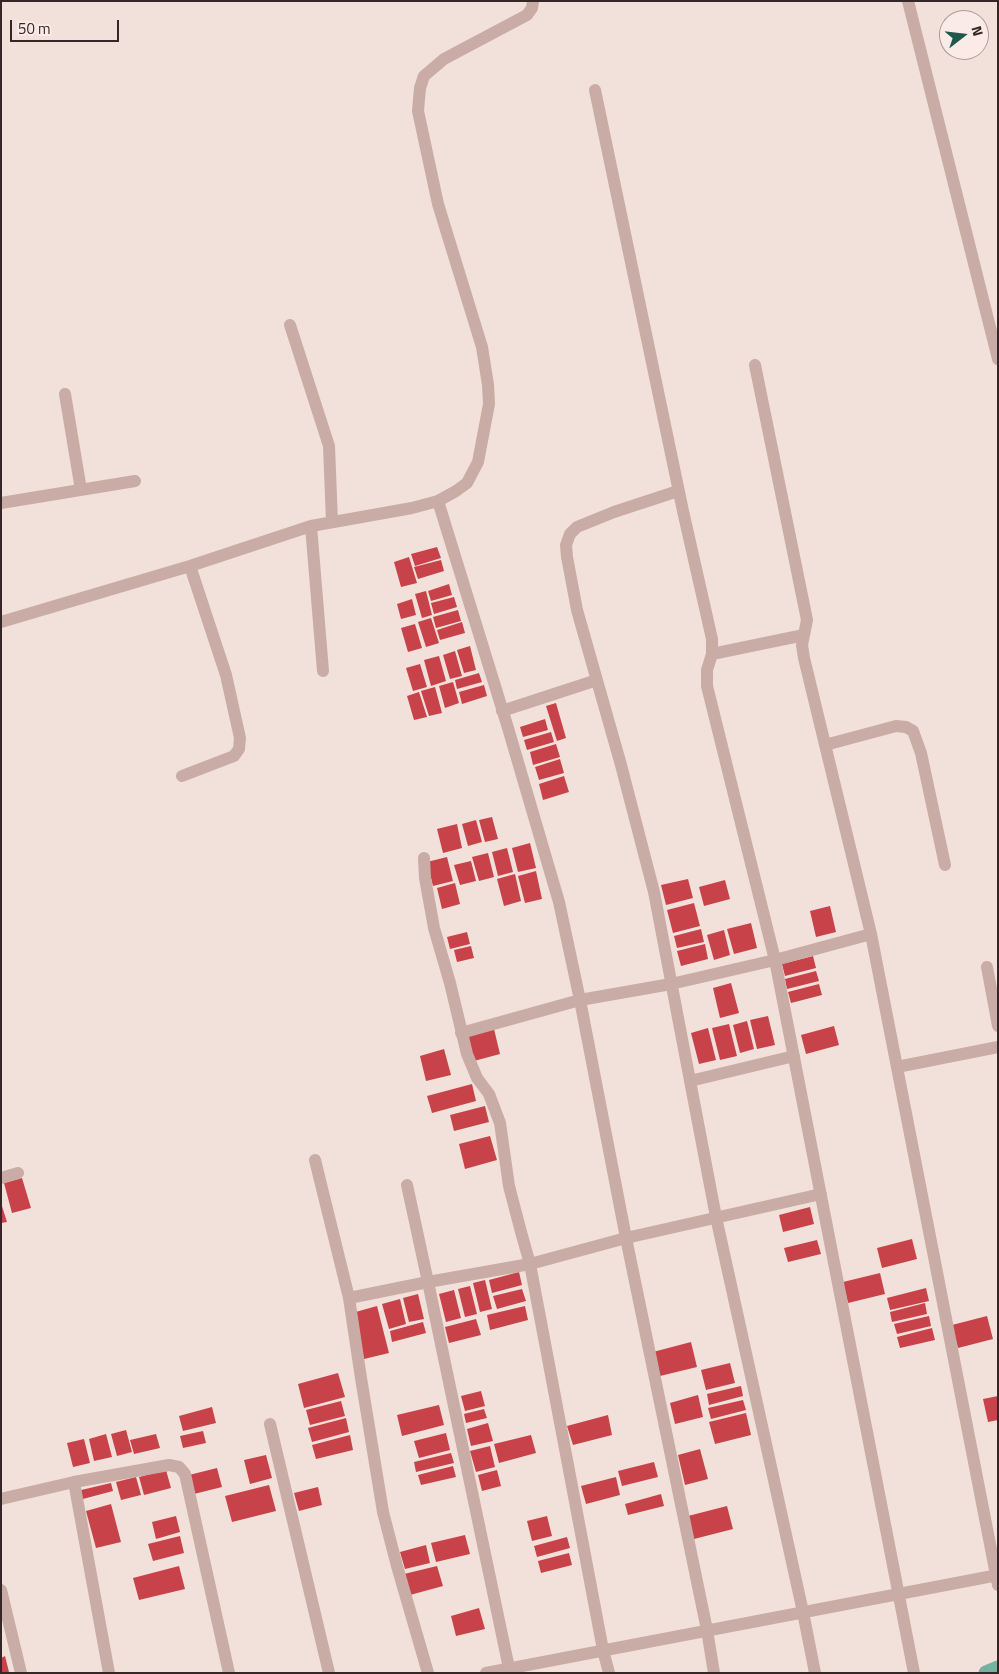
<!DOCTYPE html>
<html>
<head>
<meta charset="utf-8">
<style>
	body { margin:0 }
	#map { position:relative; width:999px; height:1674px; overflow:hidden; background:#f2e0da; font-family:"Titillium Web",sans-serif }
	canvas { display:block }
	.frame { position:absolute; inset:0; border:2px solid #362727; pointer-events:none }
	.north { position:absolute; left:939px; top:10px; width:50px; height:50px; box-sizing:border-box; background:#faebe6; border:1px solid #ac9d9a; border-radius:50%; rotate:74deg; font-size:14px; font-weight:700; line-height:20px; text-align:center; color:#362727 }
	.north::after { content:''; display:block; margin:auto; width:18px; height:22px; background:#1c584b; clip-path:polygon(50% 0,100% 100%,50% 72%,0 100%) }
	.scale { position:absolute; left:10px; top:20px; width:109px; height:22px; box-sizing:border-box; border:2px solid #362727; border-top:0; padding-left:6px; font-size:15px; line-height:18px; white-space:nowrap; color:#362727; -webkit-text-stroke:4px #faebe6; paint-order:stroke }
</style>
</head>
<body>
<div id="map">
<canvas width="999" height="1674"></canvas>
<div class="frame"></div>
<div class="north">N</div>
<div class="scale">50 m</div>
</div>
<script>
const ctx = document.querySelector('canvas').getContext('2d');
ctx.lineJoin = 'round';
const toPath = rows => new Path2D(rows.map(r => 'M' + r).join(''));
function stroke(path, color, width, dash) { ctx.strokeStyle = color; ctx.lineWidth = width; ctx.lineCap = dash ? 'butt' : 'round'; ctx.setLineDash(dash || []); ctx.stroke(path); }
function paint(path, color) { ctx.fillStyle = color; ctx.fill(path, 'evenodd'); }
stroke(toPath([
	[986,1673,998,1668]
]), '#78b0a2', 15);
paint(toPath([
	[437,547,441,558,415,566,411,554],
	[409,557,417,583,401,587,394,562],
	[441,560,444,571,418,579,414,567],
	[449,584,452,595,431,601,428,591],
	[426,591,432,615,422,618,415,594],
	[454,597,457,607,434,614,431,603],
	[412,599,416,615,401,619,397,604],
	[458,610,461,621,436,628,433,617],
	[431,618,439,643,426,647,418,622],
	[462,622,465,633,440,640,437,630],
	[415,624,422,648,408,652,401,628],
	[470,646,476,670,464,673,457,650],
	[455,651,462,676,450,679,443,655],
	[439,656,446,681,431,686,424,660],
	[420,664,427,687,413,691,406,668],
	[479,673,482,682,457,689,455,680],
	[453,682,459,703,445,708,439,686],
	[484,685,487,696,462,704,459,692],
	[435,687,442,713,429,716,421,691],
	[419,692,427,717,414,720,407,696],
	[556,703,566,738,557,741,546,706],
	[545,719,548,730,523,737,520,727],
	[551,732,554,742,527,750,524,740],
	[556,744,560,757,533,765,530,752],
	[560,759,564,773,539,780,535,767],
	[564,776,569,792,543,800,539,784],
	[492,817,498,839,485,842,479,820],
	[476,820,482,842,468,846,462,824],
	[457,824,462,848,443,853,437,829],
	[530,843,536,868,518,872,512,848],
	[507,848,513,872,498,876,492,852],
	[488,853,494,877,479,881,472,857],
	[447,857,453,881,433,886,427,862],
	[471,861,476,881,460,885,454,865],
	[536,871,542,899,525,903,518,876],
	[515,874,521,901,504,906,497,879],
	[688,879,693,898,666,905,661,885],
	[725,880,730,899,704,906,699,887],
	[455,883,460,904,442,909,437,888],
	[694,903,700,926,673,933,667,910],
	[830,906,836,932,816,937,810,911],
	[751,923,757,948,734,954,727,929],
	[701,929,704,942,677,948,674,936],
	[724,930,730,955,714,960,707,935],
	[467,932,470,944,450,949,447,937],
	[705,944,708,959,681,966,677,951],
	[471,946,474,958,457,962,454,950],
	[813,956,816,968,785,976,782,964],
	[816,971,819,981,787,989,785,979],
	[731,983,739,1013,720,1018,713,988],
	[819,984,822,995,791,1003,788,992],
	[768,1016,775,1045,757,1049,750,1020],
	[747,1021,754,1049,740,1053,733,1025],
	[729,1024,737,1056,720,1060,712,1028],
	[834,1026,839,1045,806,1054,801,1035],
	[708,1028,716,1060,699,1064,691,1033],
	[494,1029,500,1054,474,1061,467,1036],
	[444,1049,451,1075,426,1081,420,1056],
	[472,1084,476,1101,432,1113,427,1096],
	[485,1106,489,1122,454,1131,450,1115],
	[490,1136,497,1160,465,1169,459,1144],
	[22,1178,31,1208,12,1213,4,1183],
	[1,1203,7,1222,1,1223],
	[810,1207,814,1224,783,1232,779,1215],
	[912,1239,917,1259,882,1268,877,1248],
	[817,1240,821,1254,788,1262,784,1248],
	[519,1272,522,1285,492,1293,489,1280],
	[880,1273,885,1294,848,1303,843,1282],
	[485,1280,492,1309,480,1312,473,1283],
	[470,1286,477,1314,465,1317,458,1289],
	[926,1288,929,1301,890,1310,887,1298],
	[522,1289,526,1301,497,1309,493,1296],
	[454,1290,461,1318,446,1322,439,1294],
	[418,1294,424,1319,409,1322,403,1298],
	[400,1299,406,1324,389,1329,382,1304],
	[925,1303,927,1314,892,1322,890,1312],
	[377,1306,389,1353,364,1359,352,1313],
	[525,1306,528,1320,490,1330,487,1315],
	[929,1316,931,1326,897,1334,894,1324],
	[987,1316,993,1339,958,1348,952,1325],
	[476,1319,481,1335,449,1343,445,1327],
	[423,1322,426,1333,392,1342,390,1331],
	[932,1328,935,1340,900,1348,897,1337],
	[691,1342,697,1367,660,1376,653,1352],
	[730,1363,735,1383,706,1390,701,1370],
	[338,1373,345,1397,304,1408,298,1384],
	[741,1386,743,1396,709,1405,707,1394],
	[481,1391,485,1406,465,1411,461,1396],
	[698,1395,703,1417,675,1424,670,1403],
	[998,1396,998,1420,988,1422,983,1399],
	[743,1400,746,1410,711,1419,708,1408],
	[341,1401,345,1416,310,1425,306,1410],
	[439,1405,444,1425,402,1436,397,1415],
	[212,1407,216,1423,183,1431,179,1416],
	[484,1409,487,1418,466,1423,464,1414],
	[746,1413,751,1435,715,1444,709,1422],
	[608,1415,612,1435,573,1445,567,1426],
	[346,1418,349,1432,312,1442,308,1428],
	[488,1423,493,1441,471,1446,467,1429],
	[126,1430,132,1452,117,1456,111,1434],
	[203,1431,206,1443,183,1448,180,1436],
	[446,1433,450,1450,419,1458,414,1441],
	[106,1434,112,1457,94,1461,89,1439],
	[156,1434,160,1448,134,1454,130,1440],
	[350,1435,353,1450,316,1459,312,1445],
	[531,1435,536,1453,499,1463,494,1444],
	[84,1439,90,1463,73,1467,67,1443],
	[490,1446,495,1467,476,1472,470,1451],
	[700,1449,708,1479,685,1485,678,1455],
	[451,1453,454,1463,416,1472,414,1462],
	[266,1455,272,1478,250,1484,244,1460],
	[654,1462,658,1477,622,1486,618,1471],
	[453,1466,456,1477,421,1485,418,1475],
	[217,1468,222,1487,194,1494,189,1475],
	[166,1470,171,1488,144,1495,139,1477],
	[497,1470,501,1486,482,1491,478,1475],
	[136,1477,141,1495,121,1500,116,1482],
	[616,1477,620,1495,586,1504,581,1486],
	[111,1483,113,1491,79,1500,77,1491],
	[269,1485,276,1511,232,1522,225,1496],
	[318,1487,322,1505,299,1511,294,1493],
	[661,1494,664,1506,628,1515,625,1504],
	[111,1504,121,1542,96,1548,86,1511],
	[727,1506,733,1529,694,1539,688,1516],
	[176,1516,180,1532,156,1539,152,1522],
	[547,1516,552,1536,532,1541,527,1521],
	[465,1535,470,1554,436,1562,431,1543],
	[180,1536,184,1553,153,1561,148,1544],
	[567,1537,570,1548,537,1557,534,1546],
	[426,1545,430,1563,405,1569,400,1552],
	[569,1553,572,1565,541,1573,538,1561],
	[179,1566,185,1589,139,1600,133,1578],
	[437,1566,443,1586,410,1595,404,1574],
	[479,1608,485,1629,456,1636,451,1616],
	[5,1656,9,1672,1,1673,1,1658]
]), '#c84249');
stroke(toPath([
	[908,1,998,359],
	[595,90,683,511,712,639,712,654,707,670,707,686,775,960,914,1673],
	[290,325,329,446,332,522],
	[755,365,807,620,802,645,804,658,871,934,998,1585],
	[65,394,81,490],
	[678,491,614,512,577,527,570,534,566,545,567,557,577,610,621,765,654,892,716,1217,803,1612,815,1673],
	[438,501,508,728,559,902,580,1000,626,1238,707,1630,714,1673],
	[1,503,135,481],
	[311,526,323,671],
	[1,622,190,566,311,526,412,508,438,501,456,491,467,483,478,462,489,404,488,385,482,347,438,204,418,111,420,88,424,76,444,59,527,15,532,8,533,1],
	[712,654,804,635],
	[502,711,597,680],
	[825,745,896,726,906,727,913,731,921,753,945,865],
	[182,776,234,756,239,749,240,738,226,675,190,566],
	[424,858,425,878,434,928,450,983,467,1054,477,1078,489,1094,500,1123,509,1186,521,1232,530,1264,603,1650,609,1673],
	[987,967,998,1026],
	[461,1033,580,1000,671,984,775,960,871,934],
	[897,1067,998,1047],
	[690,1081,794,1056],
	[315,1160,349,1298,361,1378,383,1512,397,1566,428,1673],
	[1,1178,18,1173],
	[349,1298,428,1282,407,1185],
	[270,1424,329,1673],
	[74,1482,169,1465,179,1467,185,1474,229,1673],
	[1,1499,74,1482,109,1673],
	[1,1590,21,1673],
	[486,1673,998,1575],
	[510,1673,428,1282,530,1264,626,1238,821,1194]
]), '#caaca6', 12);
</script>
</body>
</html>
